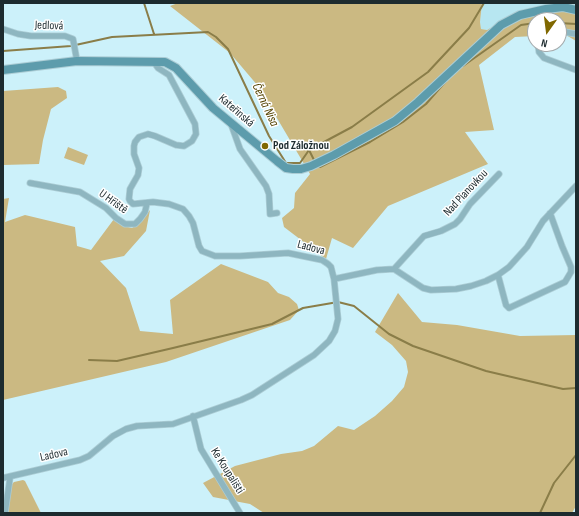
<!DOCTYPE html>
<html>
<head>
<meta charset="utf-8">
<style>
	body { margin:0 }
	#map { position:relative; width:579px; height:516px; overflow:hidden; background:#ccf1fa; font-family:"Sofia Sans Condensed",sans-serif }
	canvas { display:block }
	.frame { position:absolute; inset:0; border:4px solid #1d2b2f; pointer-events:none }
	.north { position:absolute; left:527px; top:12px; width:40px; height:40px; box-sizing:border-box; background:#fff; border:1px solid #a5aaac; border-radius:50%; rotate:194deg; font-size:11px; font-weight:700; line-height:16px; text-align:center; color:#1d2b2f }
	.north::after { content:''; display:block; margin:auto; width:14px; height:18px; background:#806800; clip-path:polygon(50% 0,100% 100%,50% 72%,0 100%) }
</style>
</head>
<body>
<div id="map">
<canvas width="579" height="516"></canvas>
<div class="frame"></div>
<div class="north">N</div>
</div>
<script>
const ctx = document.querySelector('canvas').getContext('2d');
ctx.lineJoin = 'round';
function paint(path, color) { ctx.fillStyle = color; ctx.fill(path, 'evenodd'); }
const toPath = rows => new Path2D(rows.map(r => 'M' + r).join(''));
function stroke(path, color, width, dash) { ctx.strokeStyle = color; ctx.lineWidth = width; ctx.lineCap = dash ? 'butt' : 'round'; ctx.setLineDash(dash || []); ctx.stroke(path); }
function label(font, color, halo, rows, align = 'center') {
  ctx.font = font + ' "Sofia Sans Condensed",sans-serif'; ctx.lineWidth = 3; ctx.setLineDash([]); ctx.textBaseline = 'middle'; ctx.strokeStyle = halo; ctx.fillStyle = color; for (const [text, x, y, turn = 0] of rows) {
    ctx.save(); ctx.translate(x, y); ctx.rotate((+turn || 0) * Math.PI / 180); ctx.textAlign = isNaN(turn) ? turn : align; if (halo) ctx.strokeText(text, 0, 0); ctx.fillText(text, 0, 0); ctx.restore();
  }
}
paint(toPath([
	[482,3,576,3,576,6,563,4,510,17,487,30,481,29,480,22]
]), '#b7e6f1');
paint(toPath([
	[178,3,482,3,480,22,481,29,487,30,510,17,563,4,576,6,576,41,566,35,559,35,559,20,535,20,535,36,515,37,479,65,494,130,465,132,488,164,388,206,353,248,332,238,326,259,284,227,282,218,294,208,295,193,310,174,258,86,230,53,170,6],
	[58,87,66,91,67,98,51,109,43,140,39,164,3,165,3,91],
	[68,147,88,155,84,165,64,158],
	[9,198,5,222,25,215,75,227,77,246,91,250,114,219,124,226,132,228,139,223,150,210,146,231,124,256,100,261,126,288,140,331,173,334,170,300,221,264,268,282,278,293,289,297,297,304,299,310,290,320,166,362,3,400,3,199],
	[398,293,422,322,457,325,520,336,576,335,576,506,572,513,264,513,250,504,213,497,203,483,235,466,281,454,302,451,314,446,338,426,354,430,375,416,392,401,404,387,408,372,406,361,392,345,375,332],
	[23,480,25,481,41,513,8,513,11,485,14,482]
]), '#cbb982');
stroke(toPath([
	[144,3,154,34],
	[559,23,576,24],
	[3,51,71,46,112,37,208,32,216,37,228,49,269,136,286,163,300,163,309,150,352,127,428,72,469,28,484,3],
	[463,66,521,25,535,23],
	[309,150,315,162],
	[317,166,320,167,370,142,403,122,426,104,446,81],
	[89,360,117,361,173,348,272,324,303,308,338,302,354,306,389,334,413,346,486,371,563,389,576,388],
	[540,513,554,483,576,455]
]), '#8a7d48', 2);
const street = toPath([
	[3,29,18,34,31,36,65,36,73,39,77,61],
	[559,31,576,34],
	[538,44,539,52,544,58,576,70],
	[231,124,240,149,266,186,269,194,270,214,277,213],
	[30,183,80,192,106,208,116,218,125,224,135,224,140,219,145,212,147,203],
	[394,269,424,236,441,231,455,224,460,219,470,204,499,174],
	[498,275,506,305,509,308,565,282,571,272,571,267,562,246,550,213],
	[334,279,377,270,394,269,423,288,431,290,456,289,471,286,486,281,498,275,509,267,527,247,543,221,576,186],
	[193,416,201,449,240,513],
	[3,478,80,460,89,456,113,436,126,429,137,426,173,424,241,400,252,395,314,355,329,341,335,331,338,319,334,279,331,267,328,264,322,260,288,253,240,256,215,256,202,251,199,246,193,223,189,216,183,209,169,204,153,202,133,204,130,201,129,199,130,189,138,175,139,168,134,154,134,146,135,142,139,137,148,134,155,136,176,145,184,146,192,141,196,134,195,124,169,75,158,68,153,61],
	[5,513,10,478]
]);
const secondary = toPath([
	[3,70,77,61,165,62,176,68,213,108,277,161,286,168,293,169,301,169,311,166,334,155,395,121,418,102,501,25,520,15,546,9,563,7,576,10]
]);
stroke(street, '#accdd5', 7);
stroke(secondary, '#accdd5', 10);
stroke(street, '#8eb6c0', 5.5);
stroke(secondary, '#5d9cac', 8);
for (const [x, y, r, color] of [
	[265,146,4,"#806800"]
]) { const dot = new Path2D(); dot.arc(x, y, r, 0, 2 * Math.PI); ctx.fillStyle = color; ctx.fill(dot); stroke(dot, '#fff', 1.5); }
label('12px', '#1d2b2f', '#fff', [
	["Jedlová",49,26,2],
	["Kateřinská",236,111,41],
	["Nad Pianovkou",466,193,-47],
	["U Hřiště",113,202,36],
	["Ladova",311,248,15],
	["Ladova",54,455,-13],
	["Ke Koupališti",227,471,58]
]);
label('bold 12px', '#1d2b2f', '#fff', [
	["Pod Záložnou",273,146]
], 'left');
label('italic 13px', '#534201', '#fff', [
	["Černá Nisa",265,105,65]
]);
</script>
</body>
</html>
